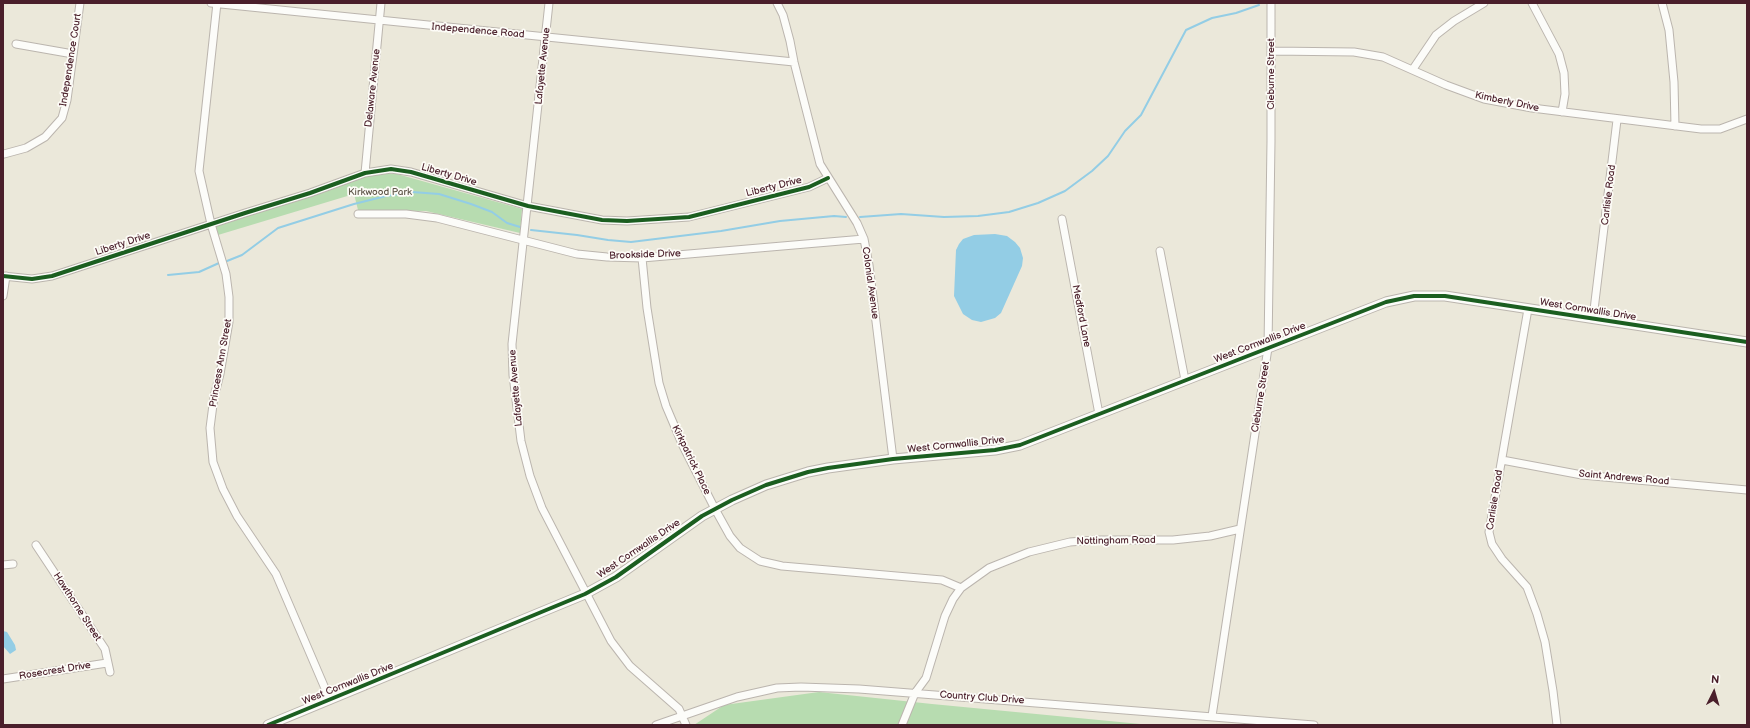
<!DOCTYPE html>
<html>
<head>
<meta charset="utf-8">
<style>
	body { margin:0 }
	#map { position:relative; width:1750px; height:728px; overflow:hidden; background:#ebe8da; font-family:"Balsamiq Sans",sans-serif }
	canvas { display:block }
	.frame { position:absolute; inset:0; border:4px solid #4a1f2b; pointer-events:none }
	.north { position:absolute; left:1694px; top:672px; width:40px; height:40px; -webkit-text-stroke:3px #fdfcf7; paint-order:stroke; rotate:5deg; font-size:11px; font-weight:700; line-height:16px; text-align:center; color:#4a1f2b }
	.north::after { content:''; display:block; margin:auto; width:14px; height:18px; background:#4a1f2b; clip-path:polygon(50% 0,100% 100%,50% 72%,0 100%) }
</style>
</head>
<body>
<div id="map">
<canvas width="1750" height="728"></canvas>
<div class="frame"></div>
<div class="north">N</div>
</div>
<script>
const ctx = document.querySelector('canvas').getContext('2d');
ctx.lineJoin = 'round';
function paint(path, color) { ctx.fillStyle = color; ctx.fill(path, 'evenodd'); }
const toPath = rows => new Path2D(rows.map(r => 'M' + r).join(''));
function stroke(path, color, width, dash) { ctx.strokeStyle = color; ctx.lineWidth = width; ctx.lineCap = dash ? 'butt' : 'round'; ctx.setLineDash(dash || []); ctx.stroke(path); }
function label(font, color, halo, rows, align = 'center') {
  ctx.font = font + ' "Balsamiq Sans",sans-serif'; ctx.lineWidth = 3.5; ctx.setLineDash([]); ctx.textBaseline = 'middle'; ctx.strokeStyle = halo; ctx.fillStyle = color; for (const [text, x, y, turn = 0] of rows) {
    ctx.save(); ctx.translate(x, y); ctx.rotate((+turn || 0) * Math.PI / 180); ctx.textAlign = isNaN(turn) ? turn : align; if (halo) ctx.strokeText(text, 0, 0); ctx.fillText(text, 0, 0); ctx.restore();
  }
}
paint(toPath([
	[381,173,397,174,522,209,520,233,426,211,358,210,354,194,218,235,215,227,370,175],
	[819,692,932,704,1151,725,694,725,724,705]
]), '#b7dcb0');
paint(toPath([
	[995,234,1007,236,1015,242,1020,248,1023,258,1022,266,1001,313,995,318,981,322,972,320,963,314,954,296,956,250,959,244,963,239,974,235],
	[3,631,7,632,15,645,16,650,10,654,3,646]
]), '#93cde5');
stroke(toPath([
	[860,217,901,214,944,217,978,216,1009,212,1038,203,1065,191,1092,171,1108,156,1125,131,1141,115,1186,30,1212,18,1236,13,1259,5],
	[531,230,577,235,608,240,631,242,721,231,780,221,834,216,846,217],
	[227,261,242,255,278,228,354,204,386,196,412,192,439,194,471,204,492,212,507,223,520,227],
	[168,275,199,272,219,263]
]), '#93cde5', 2);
const minor = toPath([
	[211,3,794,62],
	[217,3,199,171,211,224,226,274,229,297,229,322,220,374,214,397,210,428,213,462,223,489,237,516,276,574,330,700],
	[549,3,512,344,513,375,521,441,530,476,542,508,611,641,630,666,679,709,686,725],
	[777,3,783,15,790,41,794,62,820,164,857,223,864,239,869,265,893,459],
	[1532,3,1559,54,1564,73,1565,94,1562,112],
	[1662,3,1669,30,1674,82,1675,126],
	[16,44,73,54],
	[1272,51,1354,52,1383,57,1446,85,1484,99,1532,108,1701,129,1720,129,1747,119],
	[1413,69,1436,35,1454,21,1484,3],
	[4,154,26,148,45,137,62,118,67,100,80,3],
	[365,173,381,3],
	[358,214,406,214,437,218,577,254,607,257,642,258,864,239],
	[1062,219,1099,414],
	[1160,251,1185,380],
	[642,258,647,308,659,383,666,406,683,446,715,509,730,536,740,548,760,561,782,566,942,580,961,588],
	[3,276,32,279,52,276,245,213,310,193,365,173,391,169,411,172,528,206,602,220,627,221,689,217,809,187,828,178],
	[3,296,6,276],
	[1528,309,1489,532,1492,544,1502,559,1527,587,1537,614,1545,642,1553,691,1557,725],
	[1593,318,1617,120],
	[1502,460,1582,475,1747,490],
	[36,545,105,649,110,672],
	[3,565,13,564],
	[3,679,107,663],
	[1212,716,1268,348,1271,141,1271,3],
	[656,725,737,697,777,688,801,687,859,689,1314,725],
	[902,725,915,693,926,678,945,616,953,599,961,588,989,568,1029,552,1070,542,1096,540,1173,540,1210,536,1240,529]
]);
const tertiary = toPath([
	[268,725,585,594,616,577,702,516,732,500,766,485,808,472,828,468,893,459,995,450,1020,445,1386,302,1414,296,1445,296,1747,342]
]);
stroke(minor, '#bbb5ae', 9);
stroke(tertiary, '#bbb5ae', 11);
stroke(minor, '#fcfcf9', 7);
stroke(tertiary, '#fcfcf9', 9);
stroke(toPath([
	[3,276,32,279,52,276,245,213,310,193,365,173,391,169,411,172,528,206,602,220,627,221,689,217,809,187,828,178],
	[268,725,585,594,616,577,702,516,732,500,766,485,808,472,828,468,893,459,995,450,1020,445,1386,302,1414,296,1445,296,1747,342]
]), '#1b5e20', 4);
label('10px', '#4a1f2b', '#fdfcf7', [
	["Independence Road",478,31,5],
	["Independence Court",71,60,-81],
	["Lafayette Avenue",543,66,-84],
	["Cleburne Street",1271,74,-90],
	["Delaware Avenue",373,88,-84],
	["Kimberly Drive",1507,102,12],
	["Liberty Drive",449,175,16],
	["Liberty Drive",774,187,-14],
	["Carlisle Road",1609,195,-83],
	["Liberty Drive",123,244,-18],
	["Brookside Drive",645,255,-2],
	["Colonial Avenue",870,283,82],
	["West Cornwallis Drive",1588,310,9],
	["Medford Lane",1081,316,79],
	["West Cornwallis Drive",1260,343,-21],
	["Princess Ann Street",221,363,-80],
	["Lafayette Avenue",516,388,-95],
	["Cleburne Street",1261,397,-81],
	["West Cornwallis Drive",956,445,-6],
	["Kirkpatrick Place",691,460,64],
	["Saint Andrews Road",1624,478,5],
	["Carlisle Road",1495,500,-81],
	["Nottingham Road",1116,541,-1],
	["West Cornwallis Drive",639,549,-34],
	["Hawthorne Street",77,607,57],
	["Rosecrest Drive",55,671,-9],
	["West Cornwallis Drive",348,684,-22],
	["Country Club Drive",982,698,4]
]);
label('10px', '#5e5548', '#fdfcf7', [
	["Kirkwood Park",380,192]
]);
</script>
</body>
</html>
